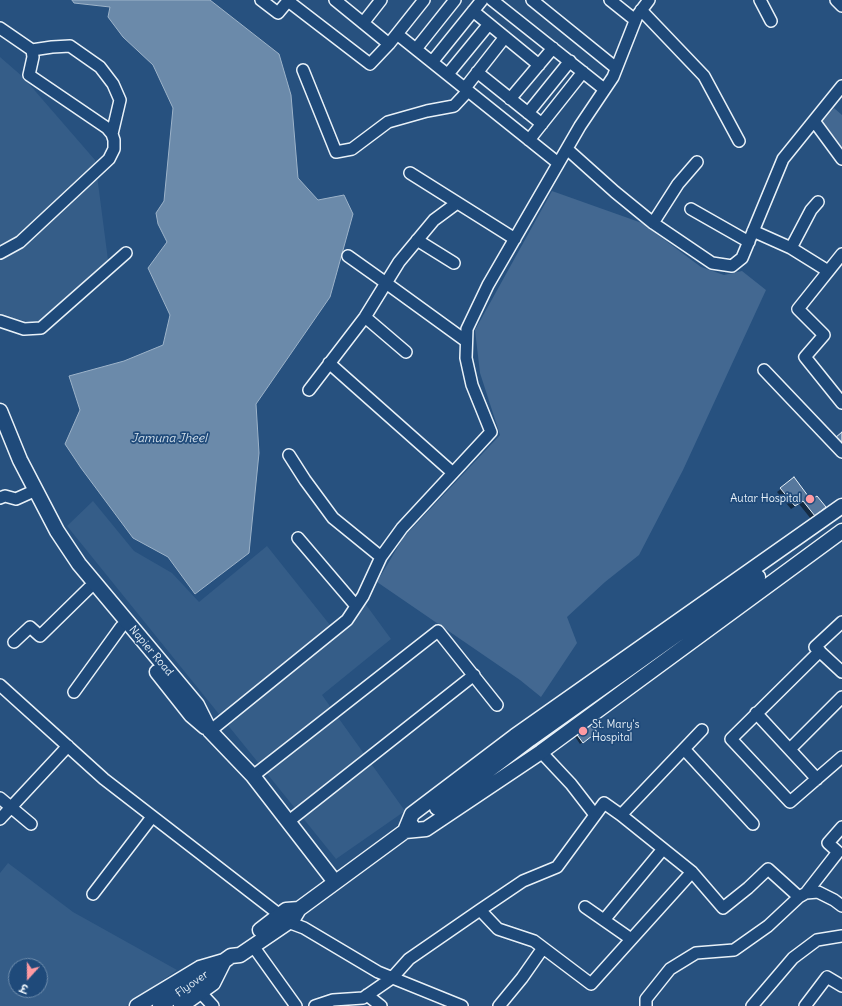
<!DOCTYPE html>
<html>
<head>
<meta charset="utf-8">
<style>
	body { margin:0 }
	#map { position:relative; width:842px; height:1006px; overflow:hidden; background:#27517f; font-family:Delius,"Playpen Sans Deva",sans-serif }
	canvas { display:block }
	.north { position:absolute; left:8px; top:958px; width:40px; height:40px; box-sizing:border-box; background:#1f4a7a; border:1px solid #6f8dac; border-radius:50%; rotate:201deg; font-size:11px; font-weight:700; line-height:16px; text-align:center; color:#e8f1f8 }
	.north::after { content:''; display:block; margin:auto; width:14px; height:18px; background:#ff9aa2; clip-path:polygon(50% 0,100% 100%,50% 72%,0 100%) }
</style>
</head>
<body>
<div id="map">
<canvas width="842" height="1006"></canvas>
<div class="north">उ</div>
</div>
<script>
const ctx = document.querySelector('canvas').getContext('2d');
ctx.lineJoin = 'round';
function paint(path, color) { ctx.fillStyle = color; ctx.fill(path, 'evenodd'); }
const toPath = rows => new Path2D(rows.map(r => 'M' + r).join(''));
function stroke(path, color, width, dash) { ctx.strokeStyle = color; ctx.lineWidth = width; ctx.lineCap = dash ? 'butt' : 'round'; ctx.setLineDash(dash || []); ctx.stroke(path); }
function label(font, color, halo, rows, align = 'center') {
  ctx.font = font + ' Delius,sans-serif'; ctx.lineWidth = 3.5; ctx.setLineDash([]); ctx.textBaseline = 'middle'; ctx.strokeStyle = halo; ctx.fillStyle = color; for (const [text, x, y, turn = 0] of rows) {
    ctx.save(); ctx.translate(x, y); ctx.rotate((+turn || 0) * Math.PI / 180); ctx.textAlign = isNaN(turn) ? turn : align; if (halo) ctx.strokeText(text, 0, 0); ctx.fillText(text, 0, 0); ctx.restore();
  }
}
paint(toPath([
	[0,57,23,77,95,160,108,260,38,324,0,315],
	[93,501,134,551,172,573,199,602,267,546,330,625,364,602,391,639,322,695,405,811,336,859,67,526],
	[8,863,73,912,177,970,126,1006,0,1006,0,873],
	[16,966,40,966,40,990,16,990]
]), '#355d88');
paint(toPath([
	[834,108,842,115,842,151,821,123],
	[552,191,642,223,701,267,724,275,742,271,766,290,683,470,639,555,605,582,567,617,577,643,541,697,520,680,377,582,403,538,500,435,480,373,475,330]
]), '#436891');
const water = toPath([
	[72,0,210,0,279,54,291,95,298,178,318,200,344,195,353,214,330,297,256,404,259,453,249,553,195,594,168,557,133,538,81,468,65,444,80,410,69,376,124,361,163,345,170,315,148,268,167,242,158,224,156,213,164,201,173,108,153,65,123,37,108,17,110,7,74,3,72,0]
]);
paint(water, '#6b8aaa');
stroke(water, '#9db3c9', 1);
paint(toPath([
	[781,489,811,501,825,507,811,519,799,504,791,509,777,492],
	[576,733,594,734,580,744,574,735]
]), '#0007');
const building = toPath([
	[842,432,842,446,835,438,842,432],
	[794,477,811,500,817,496,826,507,815,516,803,501,795,506,780,488,794,477],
	[589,721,597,732,583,743,575,732,589,721]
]);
paint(building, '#57789d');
stroke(building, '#e8f1f8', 1);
const minor = toPath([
	[261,0,278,13,288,1],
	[289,0,288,1,370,64,389,44,424,0],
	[335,0,389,44],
	[492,0,604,89],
	[532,0,616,68],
	[610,0,635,20],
	[760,0,771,21],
	[836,0,842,6],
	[641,10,704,76,739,141],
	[473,11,539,65],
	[363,23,381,0],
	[0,28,32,50,33,57,29,75,107,128,112,134,114,140,114,149,109,159,20,242,0,253],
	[397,34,558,163],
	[416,49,455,0],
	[32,50,52,47,70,46,100,67,113,84,120,100,112,134],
	[432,62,482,0],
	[303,70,336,152,352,149,388,122,427,111,454,106,468,91],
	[477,72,542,124],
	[448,74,489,24],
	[465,88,505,37],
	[510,99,553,48],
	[528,113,570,61],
	[814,121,842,159],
	[529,140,583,72],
	[567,149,615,192,653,223,712,263,732,266,742,258,783,159,842,86],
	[410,173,515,239],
	[691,209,749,242],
	[653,223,678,184,697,162],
	[753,231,791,248,828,271],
	[417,240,454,263],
	[791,248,811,210,818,202],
	[842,254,798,309,824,335,805,357,842,403],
	[348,256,386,283,466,341],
	[365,317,406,352],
	[0,321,24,329,41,328,126,253],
	[329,363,453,473],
	[764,370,842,452],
	[309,390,365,317,399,262,434,220,457,203],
	[289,455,305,480,333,518,381,557],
	[0,498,5,496,16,499,36,490],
	[298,538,356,606],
	[842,622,815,647,842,672],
	[14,642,30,627,40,636,89,588],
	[820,651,731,739,790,802,842,757],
	[0,685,104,779,280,915],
	[74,692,121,627],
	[756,713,817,779],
	[210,731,347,620,363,596,381,557,402,528,491,432,472,385,466,358,467,329,488,285,580,126,613,77,637,16,649,0],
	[684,749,753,824],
	[790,749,842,697],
	[541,752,571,784,595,815],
	[253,776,438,631,497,705],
	[0,798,31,824],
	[621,815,702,730],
	[0,819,68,746],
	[289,821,474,675],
	[806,893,838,852,828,843,842,827],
	[93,894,152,817],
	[585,907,631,939],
	[480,910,498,929,534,941,591,984,692,872],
	[604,920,663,849],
	[288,922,304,928,378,972,462,1006],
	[253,946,296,1006],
	[200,992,213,1006],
	[367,995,381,1006],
	[315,1006,333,1000,363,998,392,978,409,959,480,910,523,881,557,867,604,803,621,815,692,872,723,908,748,888,768,869,799,897],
	[499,1006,522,978,543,948],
	[646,1006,646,999,670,969,696,953,734,950,768,926,799,897,806,893,818,892,834,900,842,906],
	[752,1006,793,958,817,940,842,936],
	[805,1006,827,977,842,986]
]);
const major = toPath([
	[0,411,20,460,57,531,79,564,197,705,210,731,253,776,335,882],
	[842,506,515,736,412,814,405,831,426,829,541,752,842,531],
	[157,672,191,715,205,727],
	[437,808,485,773,530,739,758,577],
	[260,930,286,910,299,909],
	[137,1006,200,968,224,961,231,956,240,955,293,919,299,909,412,826],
	[160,1006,204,975],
	[181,1006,213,983,224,961]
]);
stroke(minor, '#e8f1f8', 14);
stroke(major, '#e8f1f8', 17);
stroke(minor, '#1f4a7a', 11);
stroke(major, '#1f4a7a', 14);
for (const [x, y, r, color] of [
	[810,499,5,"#ff9aa2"],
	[583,731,5,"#ff9aa2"]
]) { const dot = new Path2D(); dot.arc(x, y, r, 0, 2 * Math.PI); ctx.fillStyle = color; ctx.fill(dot); stroke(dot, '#1f4a7a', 1.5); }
label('11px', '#e8f1f8', '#1f4a7a', [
	["Autar Hospital",801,499],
	["St. Mary's",592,725,"left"],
	["Hospital",592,738,"left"]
], 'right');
label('11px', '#e8f1f8', '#1f4a7a', [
	["Napier Road",151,651,50],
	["Flyover",192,984,-35]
]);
label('italic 12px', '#d5e2ec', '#1f4a7a', [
	["Jamuna Jheel",169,439]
]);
</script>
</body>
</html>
